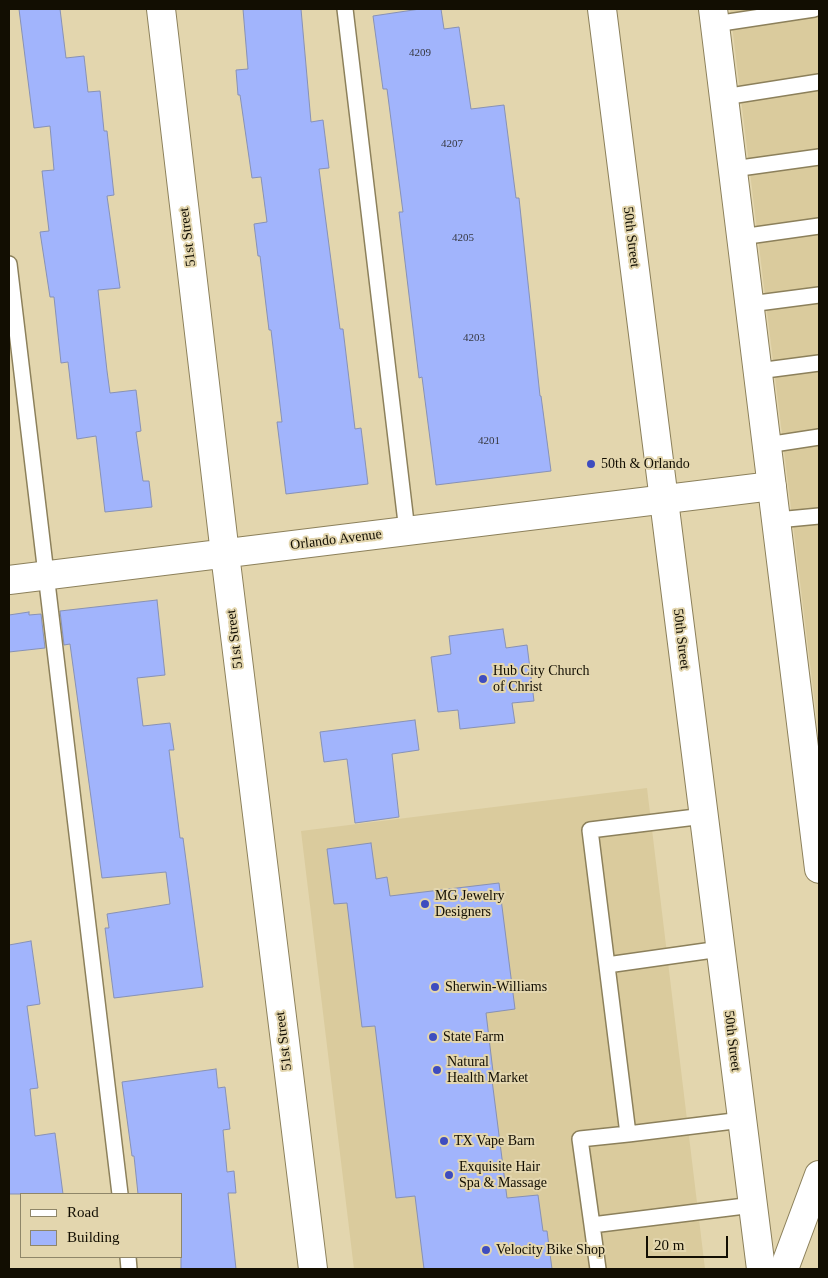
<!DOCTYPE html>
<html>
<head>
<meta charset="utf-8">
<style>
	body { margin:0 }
	#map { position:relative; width:828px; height:1278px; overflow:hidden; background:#e3d6ae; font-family:"Times New Roman",serif }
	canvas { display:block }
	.frame { position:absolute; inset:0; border:10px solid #120e02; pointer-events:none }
	.legend { position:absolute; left:20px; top:1193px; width:162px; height:65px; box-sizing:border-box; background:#e3d6ae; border:1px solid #8f8669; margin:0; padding:6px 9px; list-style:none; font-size:15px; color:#120e02 }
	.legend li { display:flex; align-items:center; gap:10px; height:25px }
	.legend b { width:25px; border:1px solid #8f8669 }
	.scale { position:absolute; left:646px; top:1236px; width:82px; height:22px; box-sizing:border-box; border:2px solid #120e02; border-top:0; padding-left:6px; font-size:15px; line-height:18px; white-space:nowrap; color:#120e02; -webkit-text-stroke:4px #e3d6ae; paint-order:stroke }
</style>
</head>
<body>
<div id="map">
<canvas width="828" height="1278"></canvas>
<div class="frame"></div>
<ul class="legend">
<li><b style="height:6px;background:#fff"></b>Road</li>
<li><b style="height:14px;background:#a1b4fc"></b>Building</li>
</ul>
<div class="scale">20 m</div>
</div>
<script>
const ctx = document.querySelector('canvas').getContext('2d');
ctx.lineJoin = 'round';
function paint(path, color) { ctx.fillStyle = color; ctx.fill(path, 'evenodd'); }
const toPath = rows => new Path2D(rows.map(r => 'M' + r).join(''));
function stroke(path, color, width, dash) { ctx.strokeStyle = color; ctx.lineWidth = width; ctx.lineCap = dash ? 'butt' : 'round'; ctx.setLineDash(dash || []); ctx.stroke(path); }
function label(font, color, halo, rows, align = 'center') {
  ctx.font = font + ' "Times New Roman",serif'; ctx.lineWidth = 4; ctx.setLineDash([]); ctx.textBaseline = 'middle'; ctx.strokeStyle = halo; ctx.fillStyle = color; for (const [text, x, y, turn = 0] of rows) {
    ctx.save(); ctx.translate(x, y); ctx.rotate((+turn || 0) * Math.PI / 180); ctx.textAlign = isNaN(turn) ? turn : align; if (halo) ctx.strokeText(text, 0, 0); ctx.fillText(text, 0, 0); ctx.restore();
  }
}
paint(toPath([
	[730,9,819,9,819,737],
	[647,788,705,1269,354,1269,301,831]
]), '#dacb9d');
const building = toPath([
	[19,9,60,9,66,58,84,56,88,92,100,91,104,131,107,131,114,195,107,196,120,288,98,290,107,371,110,393,136,390,141,431,136,432,143,481,149,481,152,507,105,512,96,436,77,439,68,362,61,363,54,297,50,297,40,232,49,231,42,171,54,170,50,126,34,128,19,9],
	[243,9,301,9,311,122,323,120,329,168,319,169,340,329,343,329,355,429,361,428,368,484,286,494,277,422,282,422,271,330,269,330,260,256,258,256,254,224,267,222,261,177,252,178,240,95,238,95,236,70,248,69,243,9],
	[420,9,441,9,444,29,459,27,471,109,504,105,516,198,519,198,540,396,541,396,551,471,436,485,422,377,419,378,399,212,403,212,387,89,383,89,373,16,420,9],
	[157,600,165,675,137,678,143,726,170,723,174,750,169,750,180,838,183,838,203,987,114,998,105,928,109,928,107,914,170,904,166,872,102,878,70,644,64,645,60,611,157,600],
	[29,612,29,615,41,614,45,648,9,652,9,615,29,612],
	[503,629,506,648,527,645,534,701,512,703,515,723,460,729,458,710,438,712,431,657,451,654,449,636,503,629],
	[415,720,419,750,392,754,399,817,355,823,347,759,324,762,320,732,415,720],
	[371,843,376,879,387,877,390,896,499,883,515,1009,486,1013,494,1080,492,1080,507,1198,538,1195,543,1231,547,1231,552,1269,424,1269,415,1196,396,1198,375,1026,362,1027,347,903,334,904,327,849,371,843],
	[31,941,40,1004,27,1006,38,1088,30,1089,35,1136,55,1133,63,1194,9,1194,9,945,31,941],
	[216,1069,218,1088,225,1087,230,1129,223,1130,227,1172,234,1171,236,1193,228,1193,236,1269,181,1269,181,1194,138,1194,134,1156,132,1156,122,1082,216,1069]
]);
paint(building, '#a1b4fc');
stroke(building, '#8791b5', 1);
const lane = toPath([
	[345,9,407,531],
	[715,24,814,9],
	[724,97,819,82],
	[733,169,819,157],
	[741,237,819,226],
	[9,264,120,1194],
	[750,304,819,295],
	[758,371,819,363],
	[767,445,819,437],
	[777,520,819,516],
	[704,816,590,830,628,1134,742,1120],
	[607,965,720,949],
	[628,1134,580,1139,592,1225,753,1205],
	[592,1225,598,1269],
	[128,1257,129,1269]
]);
const street = toPath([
	[161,9,225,554,313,1269],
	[713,9,819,869],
	[9,580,772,486],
	[784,1269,819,1175]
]);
const secondary = toPath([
	[602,9,761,1269]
]);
stroke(lane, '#8c805b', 18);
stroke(street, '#8c805b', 30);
stroke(secondary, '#8c805b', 30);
stroke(lane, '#fff', 15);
stroke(street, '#fff', 28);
stroke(secondary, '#fff', 28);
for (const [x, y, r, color] of [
	[591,464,5,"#3e4cbf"],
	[483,679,5,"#3e4cbf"],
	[425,904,5,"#3e4cbf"],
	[435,987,5,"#3e4cbf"],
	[433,1037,5,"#3e4cbf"],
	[437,1070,5,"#3e4cbf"],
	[444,1141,5,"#3e4cbf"],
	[449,1175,5,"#3e4cbf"],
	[486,1250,5,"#3e4cbf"]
]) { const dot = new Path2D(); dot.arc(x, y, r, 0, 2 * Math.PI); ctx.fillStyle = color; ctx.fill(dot); stroke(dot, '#e3d6ae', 2); }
label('11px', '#363840', null, [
	["4209",420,53],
	["4207",452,144],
	["4205",463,238],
	["4203",474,338],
	["4201",489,441]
]);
label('14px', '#120e02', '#e3d6ae', [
	["51st Street",188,237,-97],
	["50th Street",631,237,83],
	["Orlando Avenue",336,540,-7],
	["51st Street",235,639,-97],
	["50th Street",681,639,83],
	["51st Street",284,1041,-97],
	["50th Street",732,1041,83]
]);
label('14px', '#120e02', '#e3d6ae', [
	["50th & Orlando",601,464],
	["Hub City Church",493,671],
	["of Christ",493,687],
	["MG Jewelry",435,896],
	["Designers",435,912],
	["Sherwin-Williams",445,987],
	["State Farm",443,1037],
	["Natural",447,1062],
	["Health Market",447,1078],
	["TX Vape Barn",454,1141],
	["Exquisite Hair",459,1167],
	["Spa & Massage",459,1183],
	["Velocity Bike Shop",496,1250]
], 'left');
</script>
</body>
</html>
